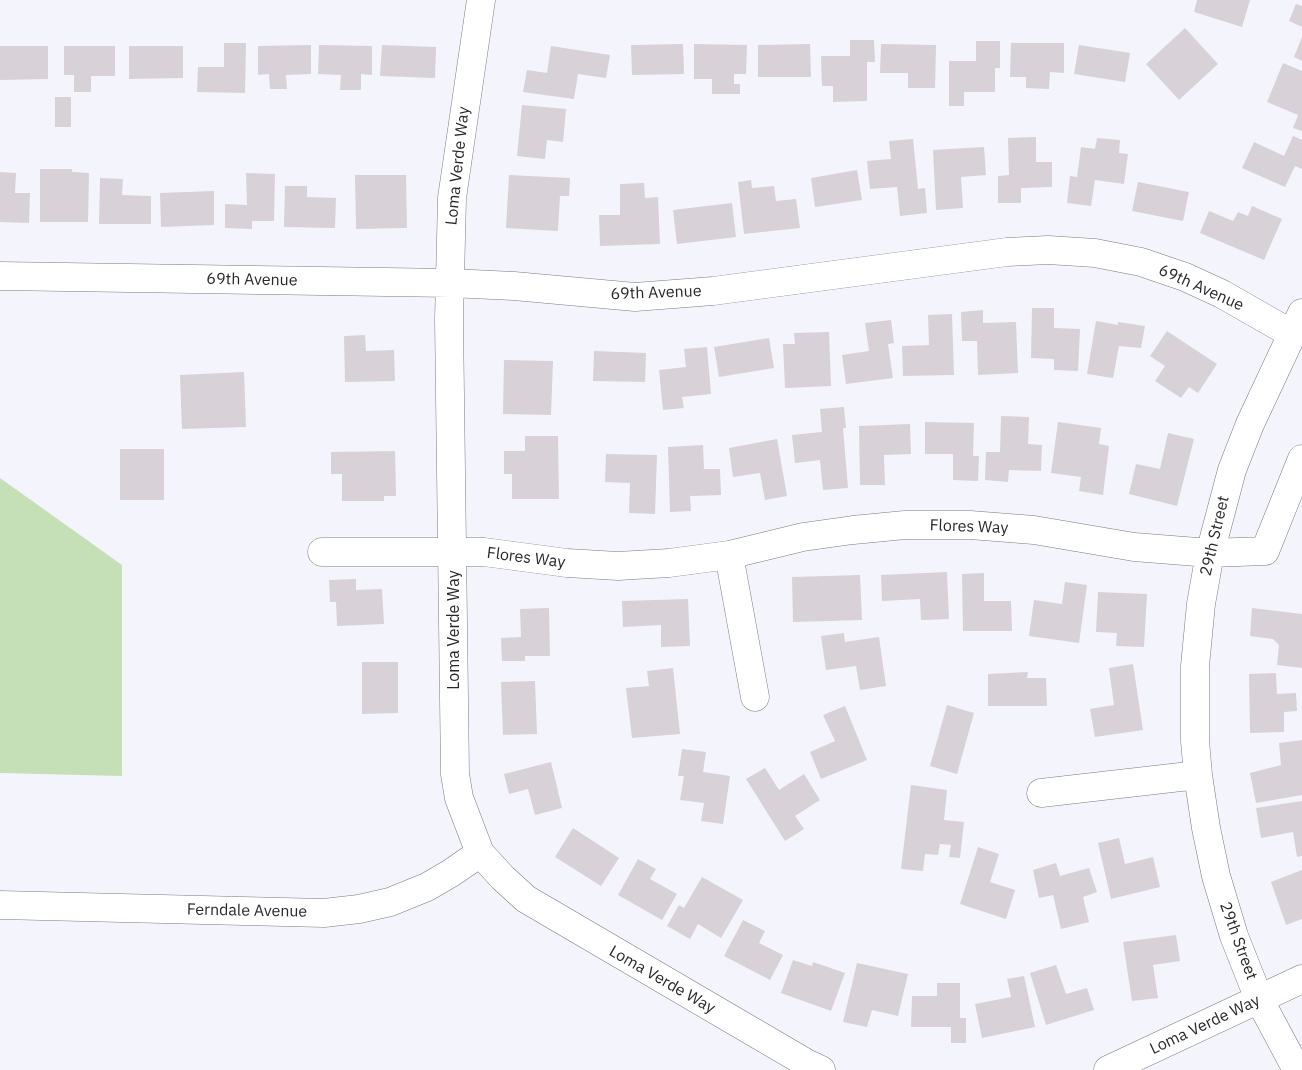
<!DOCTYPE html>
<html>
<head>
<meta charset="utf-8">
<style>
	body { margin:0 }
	canvas { display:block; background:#f3f4fc }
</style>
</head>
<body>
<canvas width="1302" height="1070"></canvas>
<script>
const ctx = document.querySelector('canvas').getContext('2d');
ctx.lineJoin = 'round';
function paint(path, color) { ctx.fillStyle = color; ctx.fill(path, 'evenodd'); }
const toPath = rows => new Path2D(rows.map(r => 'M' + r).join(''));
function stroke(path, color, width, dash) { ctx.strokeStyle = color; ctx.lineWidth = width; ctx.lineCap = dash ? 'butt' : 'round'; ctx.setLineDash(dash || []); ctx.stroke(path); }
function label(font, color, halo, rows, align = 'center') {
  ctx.font = font + ' "IBM Plex Sans",sans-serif'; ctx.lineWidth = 4.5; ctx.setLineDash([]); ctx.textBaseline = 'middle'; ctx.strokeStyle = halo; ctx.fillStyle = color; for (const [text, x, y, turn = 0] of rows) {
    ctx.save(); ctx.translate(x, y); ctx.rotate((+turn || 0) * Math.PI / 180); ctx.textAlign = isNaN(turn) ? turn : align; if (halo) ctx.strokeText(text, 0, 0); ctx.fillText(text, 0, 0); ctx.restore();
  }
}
paint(toPath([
	[0,478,122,565,122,776,0,773]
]), '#c5e0b7');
paint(toPath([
	[1197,0,1250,0,1242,27,1194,12],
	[1296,4,1302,6,1302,27,1289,21],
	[1185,28,1218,64,1179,100,1146,64],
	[1302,37,1302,61,1294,57],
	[850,40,874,40,875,62,867,62,867,101,833,102,833,86,822,86,821,56,850,56],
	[976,41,1000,41,1000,68,995,68,995,92,964,92,964,106,949,106,949,61,976,61],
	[224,43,246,43,245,93,197,92,198,67,224,67],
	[1011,43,1064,43,1064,73,1050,72,1049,89,1026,88,1026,77,1010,77],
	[683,44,684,74,632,75,631,45],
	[694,44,747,45,746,74,734,74,734,84,740,84,740,94,712,94,712,79,694,79],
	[810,44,811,77,758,77,758,45],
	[881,44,936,45,935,88,908,88,908,73,880,73],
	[311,45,311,74,286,75,287,89,270,89,269,74,258,75,258,46],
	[319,45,372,46,372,75,361,74,361,90,340,90,341,75,318,74],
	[382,45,436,47,435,78,380,76],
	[1079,45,1130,53,1125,82,1074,74],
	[0,46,48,46,48,79,0,80],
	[64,46,115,46,115,76,91,76,91,92,74,92,74,75,64,75],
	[129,46,183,46,183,78,129,79],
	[551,46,610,55,606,78,578,74,574,99,523,92,527,70,547,73],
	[1283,63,1302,71,1302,131,1293,128,1298,115,1267,102],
	[55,97,71,97,71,127,55,127],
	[522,105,566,109,563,142,547,140,545,159,517,156],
	[1293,136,1302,140,1302,169,1295,166,1285,187,1242,168,1254,142,1284,156],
	[1036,137,1036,162,1052,162,1052,187,1021,188,1021,203,998,203,998,176,1009,175,1008,138],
	[1097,138,1120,140,1119,153,1128,154,1124,184,1095,180,1091,206,1067,203,1070,176,1077,177,1081,147,1095,149],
	[913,139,918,189,925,188,927,213,900,216,897,187,870,189,867,161,891,159,889,141],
	[984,147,986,175,961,177,963,208,936,210,933,150],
	[40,169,72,169,72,172,89,173,88,222,40,222],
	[857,170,862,200,815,207,811,178],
	[0,172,16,173,15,193,30,193,29,223,0,222],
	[246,173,275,174,274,221,252,221,252,229,225,228,225,204,247,205],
	[355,175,406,175,407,228,356,229],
	[509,175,570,178,569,196,560,196,558,231,506,228],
	[100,178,123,179,122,195,151,196,151,224,99,224],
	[751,180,752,188,774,186,776,201,796,199,800,228,744,234,738,182],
	[1138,182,1189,192,1183,221,1132,211],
	[644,183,645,198,658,197,660,244,600,246,599,215,620,215,620,184],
	[285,186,307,186,307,197,336,198,335,228,284,227],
	[214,191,214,225,161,227,160,193],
	[732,203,736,237,677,244,673,210],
	[1252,206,1282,219,1264,260,1200,233,1209,211,1233,221,1238,212,1248,216],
	[1032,308,1054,308,1054,328,1080,329,1078,371,1054,370,1054,359,1031,358],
	[983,310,983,323,1016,322,1018,373,978,375,977,341,962,341,961,312],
	[952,314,954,375,903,376,902,346,929,345,928,315],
	[891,320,894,343,888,344,893,378,846,384,842,355,869,351,865,323],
	[1096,321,1118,325,1118,322,1145,326,1141,348,1119,346,1113,378,1087,374],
	[1167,331,1217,364,1198,393,1189,387,1181,398,1155,381,1165,366,1150,356],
	[829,332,831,386,785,388,783,344,795,344,794,333],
	[365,335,366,351,394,350,395,381,345,382,344,336],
	[769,338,774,368,719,377,714,347],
	[707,347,711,394,682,397,684,408,663,410,659,370,686,367,684,349],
	[594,351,646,353,645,382,593,381],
	[504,360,553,361,551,415,503,414],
	[244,372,246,427,182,429,180,375],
	[844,407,846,428,843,428,848,488,823,490,820,460,795,463,792,435,822,432,820,409],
	[1001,416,1029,417,1028,444,1042,445,1041,471,1009,470,1008,482,985,480,986,452,1000,452],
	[925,422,974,423,973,456,979,456,978,481,953,480,953,454,925,454],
	[1058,422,1101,428,1099,444,1109,446,1103,495,1079,491,1081,477,1051,473],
	[910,424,911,454,884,455,885,485,860,485,859,426],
	[1168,433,1194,439,1177,506,1129,494,1136,464,1160,469],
	[525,436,558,436,559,499,512,499,512,474,504,474,504,451,525,451],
	[777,439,787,496,765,500,760,473,733,477,729,448],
	[703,445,704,469,720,469,721,495,690,496,691,511,670,512,668,447],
	[120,449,164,449,164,500,120,500],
	[395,451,396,496,384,496,384,501,342,501,342,474,331,474,331,452],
	[606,454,657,455,655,514,629,513,630,483,605,482],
	[947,572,949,619,921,620,920,599,882,601,881,575],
	[984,573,984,601,1011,601,1012,631,963,631,962,574],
	[860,575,862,620,793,622,792,577],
	[356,579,356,590,382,589,384,624,337,626,336,602,330,602,329,580],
	[1065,582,1087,585,1079,643,1029,636,1034,600,1062,604],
	[1098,592,1147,594,1144,647,1116,646,1117,633,1096,632],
	[688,599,690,646,661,647,661,625,623,627,622,601],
	[549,608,550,656,525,656,525,661,502,661,501,638,521,637,520,609],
	[1252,608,1302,614,1302,668,1277,665,1279,645,1273,639,1250,636],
	[844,633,845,642,879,637,886,686,860,690,856,666,826,670,821,636],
	[362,662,398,662,398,713,362,714],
	[1133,664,1143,730,1095,737,1090,709,1114,705,1109,668],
	[673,668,680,734,632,738,626,688,649,686,647,671],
	[1028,672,1027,678,1046,678,1047,706,988,706,988,674],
	[1276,673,1277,694,1296,693,1297,711,1284,712,1284,732,1250,733,1249,674],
	[535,681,537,734,503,735,501,682],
	[947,705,974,713,957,774,930,766],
	[845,706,867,760,821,779,810,752,835,741,823,715],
	[1302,740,1302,795,1256,803,1250,773,1281,765,1279,743],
	[682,749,706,752,703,772,730,776,723,824,701,821,704,803,680,800,684,776,678,776],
	[551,762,562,808,535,815,528,789,509,794,504,774],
	[765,768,779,790,804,774,820,800,795,816,804,829,785,841,746,779],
	[911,785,947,790,944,820,964,822,960,858,949,857,951,845,940,844,938,855,925,854,923,871,901,869],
	[1302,801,1302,856,1297,857,1293,832,1261,838,1256,808],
	[573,828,619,858,601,886,555,857],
	[1119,838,1125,864,1153,857,1160,887,1111,899,1098,843],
	[978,847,999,854,990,882,1015,890,1006,919,960,904],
	[638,859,656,869,650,879,677,894,662,920,618,895],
	[1056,863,1060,876,1089,868,1097,892,1083,897,1089,922,1061,929,1053,895,1039,898,1033,870],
	[1302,870,1302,919,1286,925,1271,882],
	[702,877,743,900,721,938,698,924,690,939,667,926,679,905,684,908],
	[743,920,765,931,759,943,783,955,770,980,724,956],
	[1176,935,1180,961,1153,965,1158,998,1132,1001,1123,942],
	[793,960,812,966,813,962,845,973,831,1011,781,993],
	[857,963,908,974,898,1016,872,1010,867,1027,843,1022],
	[1056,965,1066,994,1087,988,1094,1010,1046,1025,1030,973],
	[1024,976,1035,1027,982,1038,975,1004,1011,997,1007,979],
	[937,983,960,983,960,1018,966,1018,966,1043,951,1043,951,1027,911,1027,912,996,937,996]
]), '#d8d2d8');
const minor = toPath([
	[481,0,452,198,449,320,455,774,459,798,480,853,503,878,526,899,808,1064,821,1070],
	[0,276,450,283,514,286,635,297,713,291,1007,252,1048,250,1095,253,1141,262,1185,277,1222,294,1292,334],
	[322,552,484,552,567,563,618,566,669,563,729,555,803,537,853,530,905,525,970,525,1034,530,1134,547,1210,553,1265,551,1302,459],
	[729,555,755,697],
	[1041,793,1198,775],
	[0,905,324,913,359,909,390,902,427,887,451,873,480,853],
	[1108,1070,1302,979],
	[1297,1070,1259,999,1234,936,1216,876,1206,828,1198,775,1195,741,1195,666,1201,604,1210,553,1232,470,1250,424,1302,313]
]);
stroke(minor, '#7a7b82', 29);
stroke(minor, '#fff', 28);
label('16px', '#28282b', '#fff', [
	["Loma Verde Way",458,166,-84],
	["69th Avenue",252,280,1],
	["69th Avenue",1201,288,24],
	["69th Avenue",656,293,-2],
	["Flores Way",969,527,2],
	["29th Street",1215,536,-77],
	["Flores Way",526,558,7],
	["Loma Verde Way",454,630,-90],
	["Ferndale Avenue",247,911,1],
	["29th Street",1238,941,70],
	["Loma Verde Way",662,980,30],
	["Loma Verde Way",1205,1025,-25]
]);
</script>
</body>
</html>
